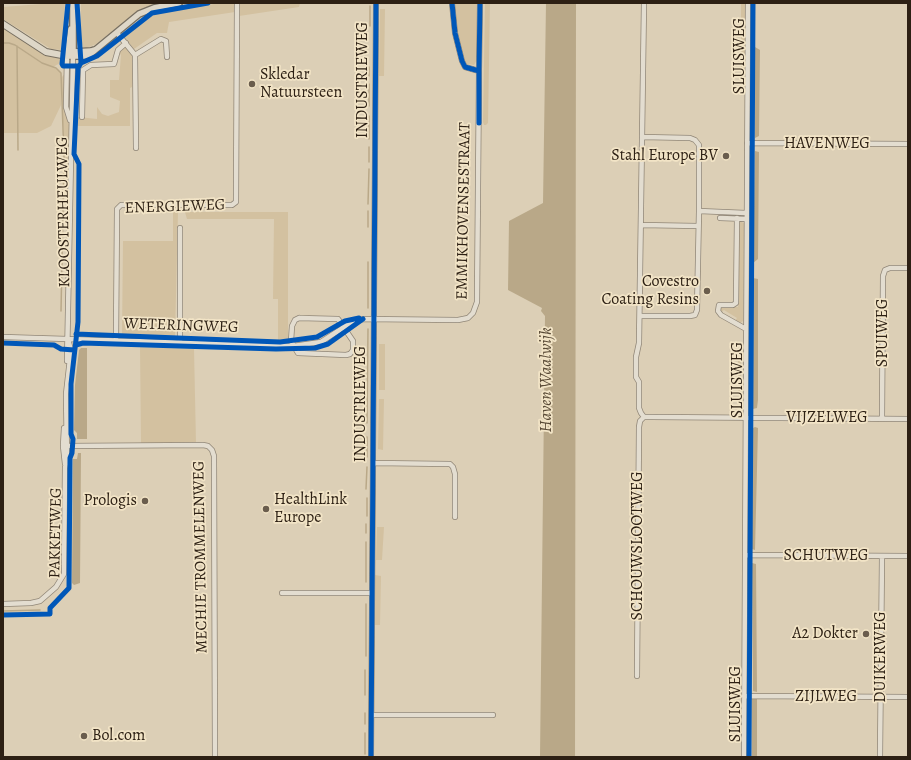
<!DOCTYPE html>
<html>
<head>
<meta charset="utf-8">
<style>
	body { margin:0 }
	#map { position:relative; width:911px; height:760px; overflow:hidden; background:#dccfb6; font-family:Alegreya,serif }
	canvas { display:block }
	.frame { position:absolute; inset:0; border:4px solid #2d2014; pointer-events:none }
</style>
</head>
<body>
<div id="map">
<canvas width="911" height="760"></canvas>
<div class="frame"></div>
</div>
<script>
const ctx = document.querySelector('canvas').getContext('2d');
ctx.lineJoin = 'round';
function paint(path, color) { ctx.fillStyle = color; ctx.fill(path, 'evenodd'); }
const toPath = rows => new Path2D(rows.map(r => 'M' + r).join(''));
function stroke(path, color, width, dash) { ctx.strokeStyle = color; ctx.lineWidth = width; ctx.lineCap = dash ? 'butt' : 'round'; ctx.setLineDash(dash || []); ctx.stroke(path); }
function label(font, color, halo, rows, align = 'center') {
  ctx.font = font + ' Alegreya,serif'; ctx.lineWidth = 3.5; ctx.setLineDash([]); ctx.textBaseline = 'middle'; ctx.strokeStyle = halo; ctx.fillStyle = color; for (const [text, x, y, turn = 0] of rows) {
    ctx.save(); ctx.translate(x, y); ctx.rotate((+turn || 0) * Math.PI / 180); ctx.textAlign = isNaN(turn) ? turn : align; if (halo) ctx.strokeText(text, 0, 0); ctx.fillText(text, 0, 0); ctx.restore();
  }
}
paint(toPath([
	[54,3,65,3,62,50,51,49,3,19,3,7],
	[81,3,163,3,139,10,96,44,87,48,83,47,81,40],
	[219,3,234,3,235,12,169,22,167,33,157,33,134,49,124,37,145,19,155,14],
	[240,3,300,3,299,7,239,16],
	[454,3,478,3,477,60,474,65,467,64,464,61,457,32],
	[485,3,490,3,488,123,486,125,484,125,483,122],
	[741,3,746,3,745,90,741,90],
	[380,9,385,9,384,76,379,76],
	[3,27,43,53,60,59,60,63,53,67,61,72,61,105,51,126,37,133,3,133],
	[124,47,127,48,131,53,133,60,132,87,130,88,130,126,77,126,78,117,97,119,97,107,102,114,108,116,119,112,120,101,110,97,110,80,119,80,121,55,119,53],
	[65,73,64,106,69,125,68,182,66,167,62,107,62,77],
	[173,212,178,212,175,336,172,338,122,336,123,241,173,241],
	[185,212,288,212,288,339,278,340,278,299,273,299,274,219,187,219],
	[739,221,744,223,744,229,743,321,739,324,735,321,737,318,724,310,720,313,720,307,738,307],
	[379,344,385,344,385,390,379,390],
	[140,347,194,349,196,443,141,443],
	[738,353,741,353,741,394,738,394],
	[379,399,384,399,383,450,378,449],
	[377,527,384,527,382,560,376,560],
	[375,575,381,576,380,625,375,625]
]), '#d3c1a0');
paint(toPath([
	[546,3,576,3,575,757,540,757,545,316,541,311,542,308,508,290,509,221,543,203],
	[755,47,760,50,759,136,755,138],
	[755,151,759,152,758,259,753,263],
	[753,278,758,279,758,400,757,408,753,409],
	[81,348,87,348,87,439,77,439,77,433,74,430,75,385,79,350],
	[755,427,758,428,755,550,752,549,752,534,753,428],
	[78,453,81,453,80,583,74,585,72,583,73,459,77,459],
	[752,563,756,564,757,692,753,691],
	[752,698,757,698,757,757,752,757]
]), '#b9a888');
stroke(toPath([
	[370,26,370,6],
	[3,43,9,43,15,45,42,63,56,68,61,73,64,157,61,311],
	[17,46,18,150],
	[369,76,369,67],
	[369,106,369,84],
	[369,139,369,116],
	[369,162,369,147],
	[368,204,369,169],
	[368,211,368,227],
	[368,308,368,262],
	[367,423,368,329],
	[367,457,367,437],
	[366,489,367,467],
	[367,498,367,516],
	[366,524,366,533],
	[366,542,366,582],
	[3,611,40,610],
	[366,656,366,604],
	[365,695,365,670],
	[365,724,365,713],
	[365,754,365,733]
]), '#b9a888', 1.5);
const minor = toPath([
	[452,3,455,33,462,61,465,67,479,71,480,3],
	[644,3,639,343,636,357,636,377,639,382,639,408,641,413,644,417,652,417,908,419],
	[117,33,135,55,136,148],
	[135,55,161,39,166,41,167,57],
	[67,56,66,107,70,120],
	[82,117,83,70,91,65,114,64,118,50,126,43],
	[747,143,908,144],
	[699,211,746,213],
	[720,218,746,219],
	[737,218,736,303,733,305,719,305,718,311,721,315,746,329],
	[641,225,698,226],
	[640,316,690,316,695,315,697,310,699,211,699,145,695,140,690,138,642,137],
	[299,318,338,319,353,341,353,350,350,354,346,355,298,353,291,341,292,326,295,320,299,318],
	[3,337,293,346,321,342,352,322,363,319,458,320,468,318,473,313,477,302,479,71],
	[116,340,117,209,121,205,232,205,236,202,237,3],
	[180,343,180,228],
	[67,361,73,57],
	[882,419,883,276,885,270,890,268,908,268],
	[64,428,63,446,65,464],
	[63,446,203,445,208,446,212,450,214,456,215,757],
	[373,463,450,464,453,467,455,474,455,517],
	[745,555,908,556],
	[282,593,372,593],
	[3,604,31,603,40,601,56,587,64,574,65,468,67,458,66,394,71,350,68,339],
	[637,676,639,427,640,421,644,417],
	[744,696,908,697],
	[372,715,493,715],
	[371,757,376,3],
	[744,757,748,3],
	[880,757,882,556]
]);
const major = toPath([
	[73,3,73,57],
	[70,54,73,52,91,51,94,50],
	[67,56,88,56,139,14,154,8,179,3],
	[67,56,71,29]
]);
const highway = toPath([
	[3,24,46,52,67,56]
]);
stroke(minor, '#908677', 6);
stroke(major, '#776f61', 8);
stroke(highway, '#776f61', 8);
stroke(minor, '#e3ddd0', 4.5);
stroke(major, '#ded7c8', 5.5);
stroke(highway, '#ded7c8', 6);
stroke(toPath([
	[68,3,62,64,63,66,79,66],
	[77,3,81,63],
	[452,3,455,33,462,61,465,67,479,71,480,3],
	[479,123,479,71],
	[76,334,280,342,317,337,345,321,359,318],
	[3,343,54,345,61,349,74,350],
	[76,345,83,343,276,349,315,348,328,344,363,319],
	[3,615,50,614,50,608,69,588,70,458,72,453,73,439,71,434,71,384,78,322,79,164,74,154,78,68,81,63,97,56,152,13,208,3],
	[371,757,376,3],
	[749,757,753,3]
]), '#0057b8', 5);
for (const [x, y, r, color] of [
	[252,84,4,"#6a5d4d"],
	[726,156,4,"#6a5d4d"],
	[707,291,4,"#6a5d4d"],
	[145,501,4,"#6a5d4d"],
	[266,509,4,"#6a5d4d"],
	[866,634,4,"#6a5d4d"],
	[84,736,4,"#6a5d4d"]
]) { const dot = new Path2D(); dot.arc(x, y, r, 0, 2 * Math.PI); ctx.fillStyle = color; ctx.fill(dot); stroke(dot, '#f2e4c6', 1.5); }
label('16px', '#2d2014', '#f2e4c6', [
	["SLUISWEG",740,56,-90],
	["INDUSTRIEWEG",363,80,-90],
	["HAVENWEG",827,144],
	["ENERGIEWEG",175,207,-2],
	["EMMIKHOVENSESTRAAT",464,211,-89],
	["KLOOSTERHEULWEG",64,212,-91],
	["WETERINGWEG",181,326,2],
	["SPUIWEG",883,333,-90],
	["SLUISWEG",738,380,-90],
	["INDUSTRIEWEG",361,404,-90],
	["VIJZELWEG",827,418],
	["PAKKETWEG",56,533,-89],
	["SCHOUWSLOOTWEG",638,546,-90],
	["SCHUTWEG",826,556],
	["MECHIE TROMMELENWEG",201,557,-91],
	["DUIKERWEG",881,657,-90],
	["ZIJLWEG",826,697],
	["SLUISWEG",736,704,-90]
]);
label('16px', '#2d2014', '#f2e4c6', [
	["Skledar",260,75,"left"],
	["Natuursteen",260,93,"left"],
	["Stahl Europe BV",718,156],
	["Covestro",699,282],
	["Coating Resins",699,300],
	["HealthLink",274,500,"left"],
	["Europe",274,518,"left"],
	["Prologis",137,501],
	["A2 Dokter",858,634],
	["Bol.com",92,736,"left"]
], 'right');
label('italic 17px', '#594a36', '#f2e4c6', [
	["Haven Waalwijk",547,380,-90]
]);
</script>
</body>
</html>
